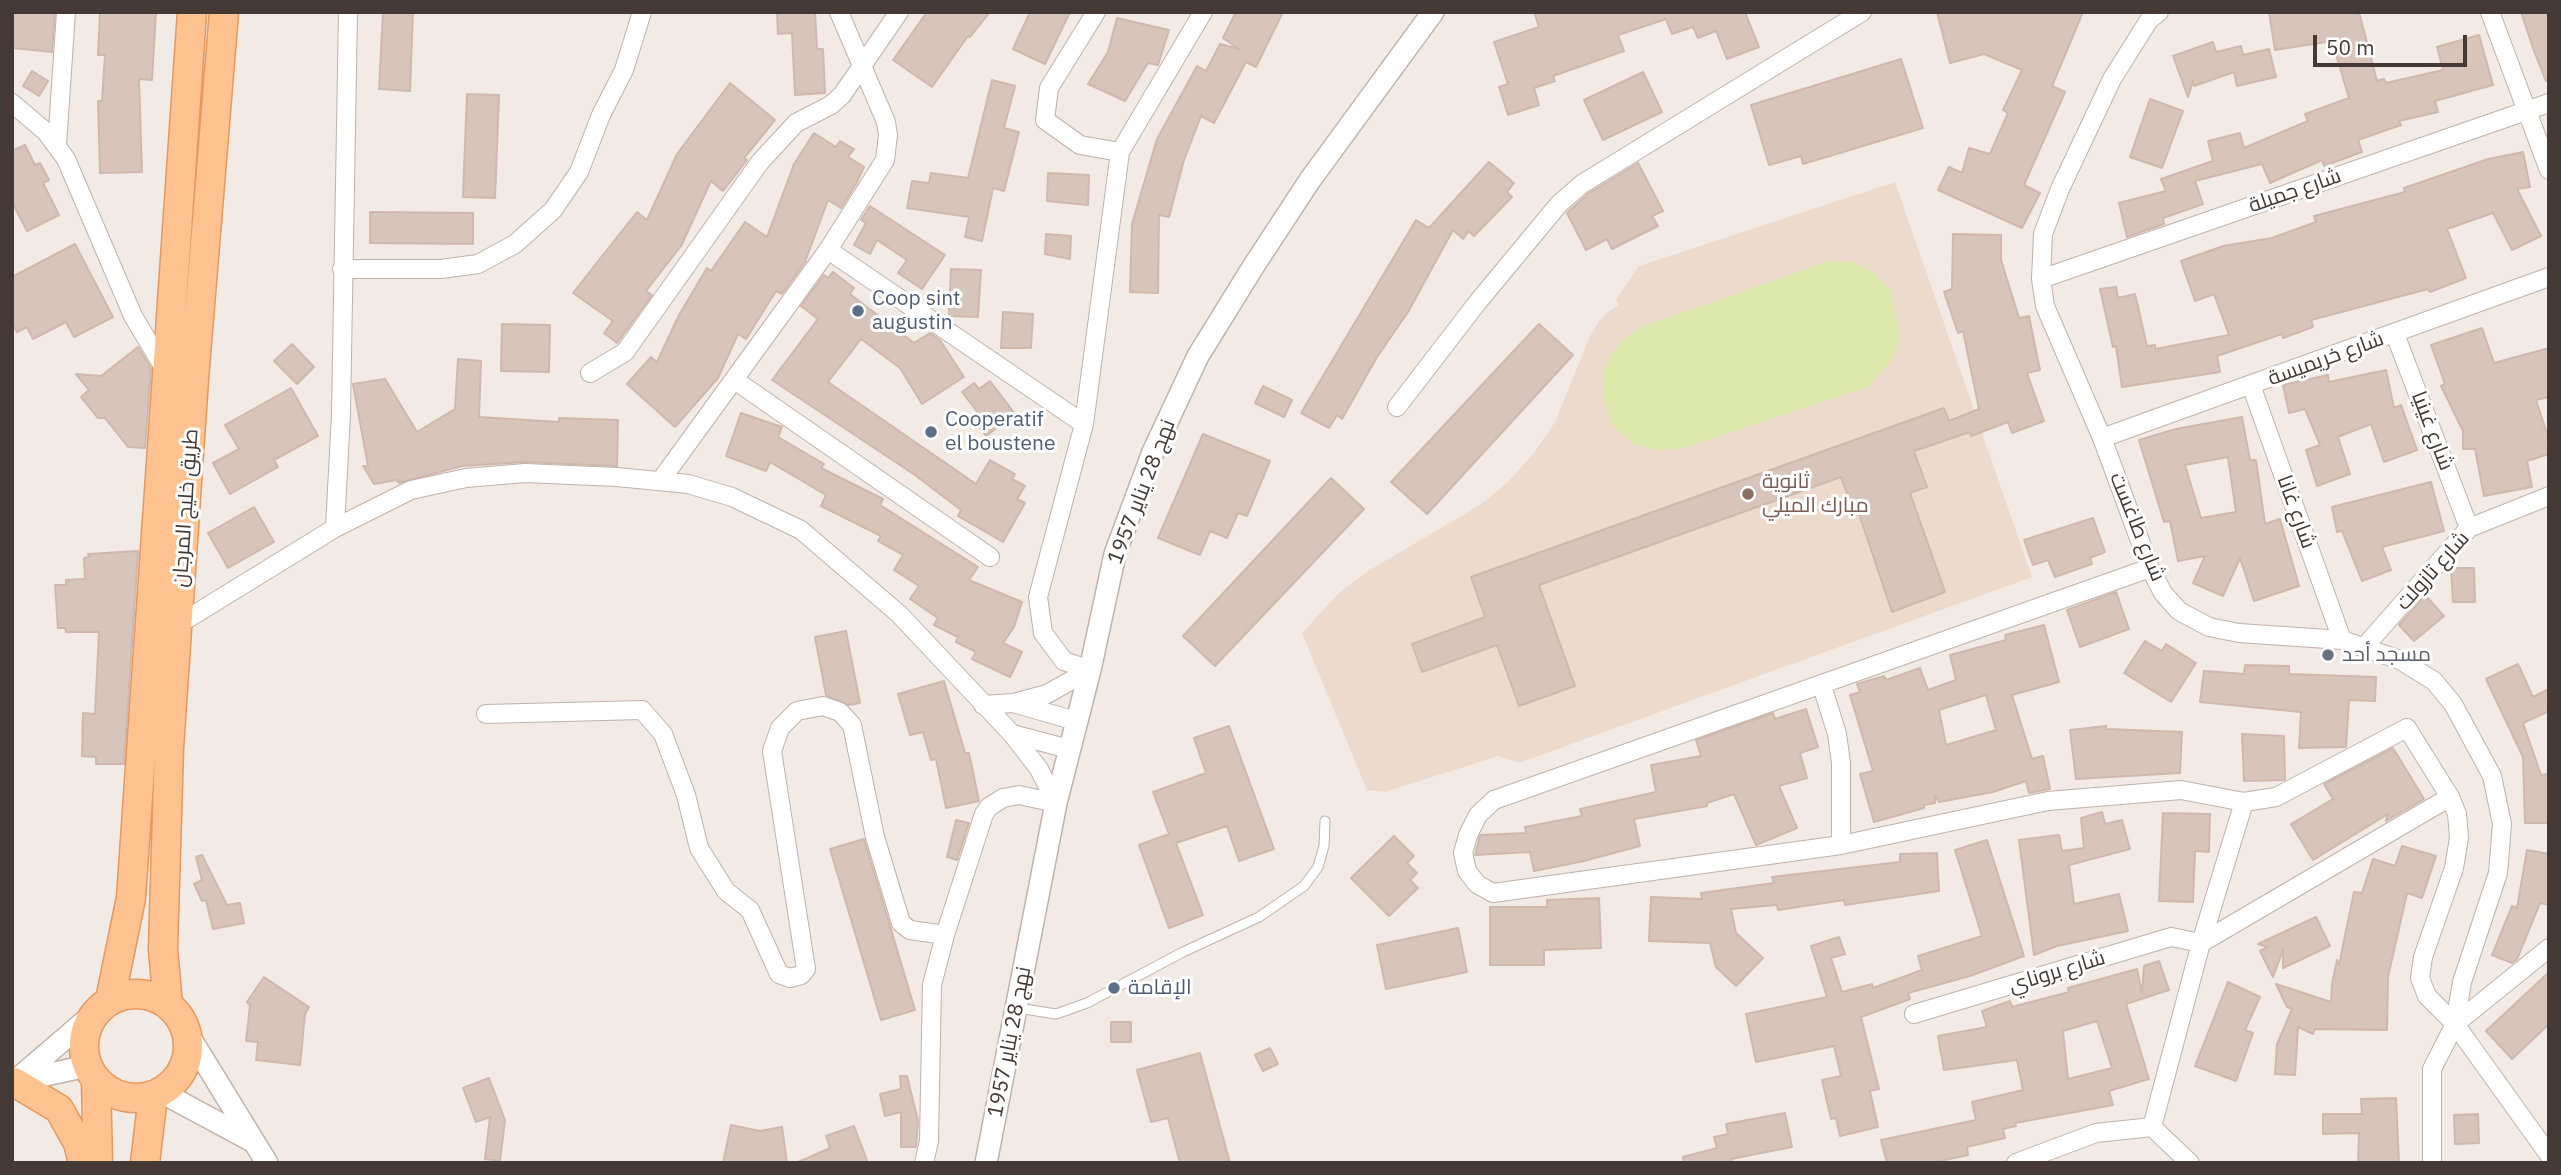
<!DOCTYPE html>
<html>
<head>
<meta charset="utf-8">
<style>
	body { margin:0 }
	#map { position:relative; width:2561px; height:1175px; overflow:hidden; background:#f2eae4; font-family:"IBM Plex Sans",sans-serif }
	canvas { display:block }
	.frame { position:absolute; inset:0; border:14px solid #443934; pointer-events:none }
	.scale { position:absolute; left:2313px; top:35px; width:154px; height:32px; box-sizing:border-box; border:4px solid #443934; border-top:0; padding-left:9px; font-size:21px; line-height:24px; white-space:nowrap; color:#443934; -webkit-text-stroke:5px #fff; paint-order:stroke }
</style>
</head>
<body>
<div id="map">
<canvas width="2561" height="1175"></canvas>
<div class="frame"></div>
<div class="scale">50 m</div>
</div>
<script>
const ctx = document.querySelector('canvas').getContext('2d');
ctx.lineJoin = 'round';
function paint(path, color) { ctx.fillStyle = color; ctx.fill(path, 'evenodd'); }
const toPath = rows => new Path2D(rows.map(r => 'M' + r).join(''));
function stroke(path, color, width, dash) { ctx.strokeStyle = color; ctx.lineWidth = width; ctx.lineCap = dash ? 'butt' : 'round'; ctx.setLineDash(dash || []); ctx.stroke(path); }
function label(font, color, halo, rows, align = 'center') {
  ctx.font = font + ' "IBM Plex Sans",Cairo,sans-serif'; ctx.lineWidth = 6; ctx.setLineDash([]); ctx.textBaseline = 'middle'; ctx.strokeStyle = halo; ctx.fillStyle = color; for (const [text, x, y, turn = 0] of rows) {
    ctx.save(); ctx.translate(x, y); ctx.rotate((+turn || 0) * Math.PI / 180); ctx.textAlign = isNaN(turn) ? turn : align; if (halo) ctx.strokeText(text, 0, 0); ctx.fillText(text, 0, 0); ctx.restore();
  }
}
paint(toPath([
	[1895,182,2032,577,1519,763,1498,756,1385,792,1367,790,1302,633,1339,593,1368,571,1480,505,1508,482,1534,453,1555,422,1591,334,1602,317,1618,305,1616,299,1639,266]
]), '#ecdbcd');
paint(toPath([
	[1829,261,1852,262,1874,273,1890,290,1900,336,1894,357,1868,387,1681,449,1656,450,1633,444,1612,425,1604,401,1603,373,1614,350,1627,336,1644,326]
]), '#dce7ab');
const building = toPath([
	[12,12,55,12,52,52,12,48,12,12],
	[100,12,156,12,152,80,139,79,142,172,100,173,98,101,102,101,105,55,98,55,100,12],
	[383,12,413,12,410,91,379,89,383,12],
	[777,12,815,12,817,49,823,49,825,93,795,95,792,33,778,34,777,12],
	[927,12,990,12,970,37,968,36,932,87,893,60,927,12],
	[1030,12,1070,12,1045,64,1013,49,1030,12],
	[1236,12,1283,12,1256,67,1246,62,1214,123,1201,116,1184,160,1169,217,1159,215,1158,293,1130,292,1132,224,1157,139,1197,66,1206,71,1220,44,1239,49,1223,38,1236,12],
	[1534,12,1745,12,1759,47,1727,59,1716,31,1698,38,1693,27,1672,34,1666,19,1618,35,1624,51,1553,76,1555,81,1534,88,1539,105,1508,115,1499,87,1508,84,1494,42,1539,27,1534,12],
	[1937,12,2083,12,2052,86,2065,92,2024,185,2040,193,2022,228,1938,190,1949,167,1962,173,1969,148,1990,154,2008,113,2003,110,2022,70,1984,54,1950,63,1937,12],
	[2269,12,2359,12,2377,81,2384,79,2386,83,2443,70,2437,47,2479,35,2493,85,2435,101,2438,112,2399,121,2401,125,2358,140,2362,152,2324,166,2322,160,2270,183,2262,164,2195,181,2203,204,2163,218,2164,224,2127,237,2119,203,2166,191,2161,179,2213,161,2208,141,2240,133,2244,148,2308,121,2305,114,2349,98,2332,41,2275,50,2269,12],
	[2521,12,2549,12,2549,80,2546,81,2534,51,2521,12],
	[1117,18,1169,30,1158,65,1148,63,1125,101,1088,84,1108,52,1117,18],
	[2213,42,2216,52,2241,46,2243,55,2269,49,2276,77,2237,86,2234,72,2194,86,2193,81,2188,97,2173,56,2213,42],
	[1901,59,1923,128,1803,164,1801,156,1769,165,1751,105,1901,59],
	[32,71,48,81,39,96,23,86,32,71],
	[1643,72,1662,112,1603,140,1584,100,1643,72],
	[992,80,1015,86,1004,128,1019,132,1004,191,993,188,982,241,965,237,969,217,907,208,912,181,929,183,931,173,968,178,992,80],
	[730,83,775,120,744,158,747,160,723,191,711,181,681,246,646,291,652,295,617,343,604,333,613,321,573,293,637,212,647,220,677,154,730,83],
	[467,94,499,95,495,198,463,197,467,94],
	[2150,99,2183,111,2162,168,2130,157,2150,99],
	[814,133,836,147,840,141,854,149,848,157,864,167,856,184,841,208,828,200,805,262,782,294,776,291,746,339,738,334,718,378,675,427,627,384,651,357,657,362,679,315,707,268,711,271,745,222,767,237,794,164,814,133],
	[25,145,35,165,40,163,49,180,43,183,59,215,27,231,12,202,12,151,25,145],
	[2523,152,2530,187,2517,189,2541,236,2512,250,2493,213,2447,229,2466,278,2430,292,2428,289,2311,320,2313,327,2283,338,2282,334,2217,356,2220,372,2122,387,2116,346,2113,347,2100,289,2116,287,2118,298,2135,294,2147,346,2155,345,2155,349,2229,335,2214,294,2195,301,2181,261,2223,246,2272,238,2316,222,2314,216,2405,192,2404,188,2488,159,2523,152],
	[1489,162,1514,183,1507,192,1512,197,1474,236,1469,231,1463,239,1453,230,1408,312,1377,357,1342,419,1337,415,1329,428,1301,413,1416,220,1429,228,1489,162],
	[1638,163,1663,211,1652,216,1658,226,1612,249,1607,239,1586,250,1567,213,1589,193,1638,163],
	[1048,173,1089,175,1088,205,1047,201,1048,173],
	[870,206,945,255,922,289,898,273,907,260,877,240,870,254,854,245,866,223,861,220,870,206],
	[370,212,473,213,473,244,370,243,370,212],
	[1046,234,1071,236,1070,259,1045,254,1046,234],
	[1953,234,2001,235,2001,260,2019,318,2029,316,2040,370,2027,373,2044,421,2012,433,2008,422,1971,436,1970,432,1914,451,1927,487,1910,493,1945,592,1892,612,1859,514,1855,515,1841,477,1539,585,1575,686,1519,706,1497,645,1422,672,1412,644,1485,617,1471,577,1944,408,1949,421,1979,409,1963,331,1958,333,1944,292,1952,289,1953,234],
	[75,244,113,317,74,337,66,322,33,339,27,327,17,332,12,323,12,277,75,244],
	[951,269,981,270,978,317,949,316,951,269],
	[833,272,854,288,850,294,914,343,930,333,940,340,964,377,922,404,900,368,861,339,828,382,976,484,990,460,1015,474,1012,479,1025,486,1017,499,1025,503,1003,542,958,516,961,510,915,475,772,380,818,319,801,306,824,275,828,278,833,272],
	[1003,312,1033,314,1031,348,1001,348,1003,312],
	[502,324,550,325,549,372,501,371,502,324],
	[1539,324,1573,355,1427,514,1391,482,1539,324],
	[2482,328,2494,363,2549,348,2549,397,2536,400,2549,440,2549,454,2527,461,2532,487,2484,496,2475,449,2463,449,2463,431,2441,386,2445,384,2431,345,2482,328],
	[292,344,314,367,297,384,274,361,292,344],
	[138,347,151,368,145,448,128,447,105,418,98,418,81,397,89,390,76,374,101,376,138,347],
	[458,359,481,361,479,417,559,422,559,418,618,420,617,466,525,462,462,466,399,483,397,480,374,484,363,466,368,466,353,384,385,379,417,432,455,409,458,359],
	[2386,370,2394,408,2401,405,2417,450,2384,462,2371,424,2338,437,2350,474,2317,486,2306,450,2320,445,2305,409,2289,413,2283,385,2328,375,2329,382,2386,370],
	[990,381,1015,414,986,436,976,423,982,418,962,392,974,383,979,389,990,381],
	[1263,386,1292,400,1284,417,1255,403,1263,386],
	[291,388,318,436,274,460,278,467,230,494,213,463,239,449,225,425,291,388],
	[741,413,782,427,778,437,824,464,821,468,883,499,880,505,978,567,969,580,1022,602,1014,627,1003,643,1022,652,1010,677,972,659,976,652,956,642,958,637,934,625,938,618,910,599,919,586,894,570,903,555,878,541,881,536,821,506,826,495,770,462,766,471,726,456,741,413],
	[2242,417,2250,460,2256,460,2265,524,2280,519,2299,586,2254,601,2240,558,2223,596,2193,583,2205,556,2178,561,2170,521,2164,522,2139,440,2176,429,2242,417],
	[2228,457,2236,512,2201,518,2185,465,2228,457],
	[1203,434,1270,461,1247,516,1238,513,1227,538,1210,531,1200,555,1158,538,1203,434],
	[1331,478,1364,509,1215,666,1183,636,1331,478],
	[2431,482,2444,531,2382,547,2391,570,2362,581,2342,531,2337,532,2332,507,2431,482],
	[254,507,274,542,228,568,208,533,254,507],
	[2093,518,2105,552,2090,558,2092,564,2055,577,2048,560,2033,565,2024,540,2093,518],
	[138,551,124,764,96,764,96,757,82,756,83,713,95,714,99,632,66,632,65,628,58,628,55,585,66,585,66,580,85,579,84,558,89,557,88,554,138,551],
	[2451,568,2474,568,2475,602,2453,602,2451,568],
	[2116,592,2129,629,2080,647,2067,610,2116,592],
	[2425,595,2444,616,2414,641,2399,625,2425,595],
	[2044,625,2059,682,2012,695,2032,759,2043,756,2050,789,2029,793,2026,781,1993,792,1939,802,1935,795,1935,803,1924,805,1924,808,1874,822,1860,774,1873,771,1850,695,1860,692,1857,684,1884,676,1886,680,1920,668,1928,690,1956,680,1950,655,2006,640,2005,635,2044,625],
	[1986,695,1996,730,1946,745,1939,710,1986,695],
	[846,631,860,703,849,705,826,695,815,637,846,631],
	[2145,641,2162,651,2166,644,2196,663,2171,702,2124,673,2145,641],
	[2518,664,2533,697,2549,689,2549,711,2523,723,2541,775,2549,774,2549,823,2525,823,2523,757,2486,679,2518,664],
	[2245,665,2289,666,2289,674,2376,677,2375,701,2349,700,2346,747,2299,748,2301,712,2200,702,2204,671,2244,674,2245,665],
	[944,681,965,753,969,753,979,801,946,808,936,759,931,760,923,732,910,735,898,694,944,681],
	[1806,709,1818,747,1800,753,1807,778,1779,786,1797,828,1756,845,1734,794,1707,803,1707,806,1634,819,1640,846,1584,861,1534,871,1530,852,1475,855,1480,835,1526,833,1525,827,1582,816,1580,809,1656,792,1651,765,1701,756,1696,740,1773,713,1775,719,1806,709],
	[1229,726,1274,849,1239,861,1227,826,1176,843,1203,915,1169,928,1139,845,1169,834,1153,792,1206,773,1194,738,1229,726],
	[2106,726,2106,729,2182,732,2180,773,2076,779,2070,730,2106,726],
	[2242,734,2284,736,2285,780,2244,781,2242,734],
	[2393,748,2424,799,2386,821,2388,814,2313,860,2291,824,2333,799,2324,784,2393,748],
	[2102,812,2105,824,2122,820,2130,849,2069,865,2074,904,2119,894,2128,931,2057,946,2034,955,2019,840,2059,835,2062,851,2084,848,2081,818,2102,812],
	[2163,813,2210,814,2209,852,2195,851,2193,902,2159,901,2163,813],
	[956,820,969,823,957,860,947,857,956,820],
	[1394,836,1414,856,1407,863,1417,873,1410,880,1418,888,1389,916,1351,878,1394,836],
	[864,839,915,1010,881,1020,830,849,864,839],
	[1987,840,2024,956,1970,976,1908,993,1910,999,1861,1017,1879,1089,1870,1091,1878,1127,1840,1136,1836,1118,1831,1119,1822,1080,1841,1076,1834,1046,1756,1062,1746,1014,1827,997,1811,946,1839,937,1845,954,1831,958,1842,992,1872,984,1873,988,1922,970,1918,956,1982,936,1955,850,1987,840],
	[2402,846,2436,856,2422,898,2407,893,2388,977,2387,1030,2315,1029,2313,1034,2298,1027,2295,1075,2275,1074,2277,1044,2292,1009,2287,1007,2276,984,2331,1002,2332,984,2337,960,2339,965,2354,892,2362,893,2373,859,2395,866,2402,846],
	[2527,850,2549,854,2549,905,2540,903,2517,959,2512,963,2492,955,2512,906,2517,908,2527,850],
	[1937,853,1939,891,1845,905,1844,900,1778,910,1777,905,1731,909,1736,933,1763,958,1736,986,1716,967,1710,943,1649,941,1651,897,1702,899,1701,893,1774,883,1772,877,1900,862,1900,854,1937,853],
	[202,855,227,905,240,903,244,923,213,929,206,900,202,901,194,884,202,880,196,857,202,855],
	[1599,898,1601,948,1544,950,1544,965,1490,965,1490,907,1547,907,1547,900,1599,898],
	[2316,917,2330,946,2283,968,2283,950,2273,977,2260,951,2268,947,2258,944,2316,917],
	[1458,928,1467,972,1386,989,1377,945,1458,928],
	[2159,961,2169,990,2126,1004,2149,1079,2109,1091,2113,1105,2015,1123,2016,1126,2003,1129,2005,1138,1967,1147,1968,1155,1931,1163,1887,1163,1881,1140,1976,1120,1972,1102,2023,1090,2017,1060,1944,1070,1938,1036,1987,1027,1982,1011,2010,1001,2012,1007,2069,992,2068,988,2137,969,2142,993,2144,966,2159,961],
	[2097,1021,2112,1068,2068,1079,2063,1031,2097,1021],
	[2549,972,2549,1024,2512,1059,2486,1031,2549,972],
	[264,977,309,1007,305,1014,300,1065,256,1060,258,1042,246,1041,250,1005,247,1002,264,977],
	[2228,982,2260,997,2245,1030,2253,1033,2236,1081,2195,1066,2228,982],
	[1111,1022,1131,1022,1131,1042,1111,1042,1111,1022],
	[1270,1048,1278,1064,1263,1071,1255,1055,1270,1048],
	[1200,1053,1230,1163,1180,1163,1168,1118,1151,1122,1137,1070,1200,1053],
	[900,1076,907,1076,918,1121,916,1147,901,1147,901,1112,885,1116,880,1094,901,1089,900,1076],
	[489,1078,505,1120,500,1161,485,1159,490,1117,476,1122,463,1088,489,1078],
	[2396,1098,2399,1163,2358,1163,2359,1133,2323,1134,2323,1114,2362,1114,2361,1099,2396,1098],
	[1785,1113,1792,1147,1731,1159,1732,1163,1684,1163,1683,1157,1717,1148,1714,1137,1728,1134,1726,1124,1785,1113],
	[2478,1114,2479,1143,2455,1144,2454,1115,2478,1114],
	[731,1125,760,1131,782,1127,787,1163,723,1163,731,1125],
	[854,1126,868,1163,796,1163,830,1148,826,1136,854,1126]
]);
paint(building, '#d7c5bc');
stroke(building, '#cfb8ac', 2);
const service = toPath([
	[1018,1008,1056,1014,1087,1003,1183,952,1259,917,1304,886,1318,867,1324,846,1325,821]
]);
const minor = toPath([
	[1096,12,1049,88,1045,120,1080,145,1120,152],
	[2159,12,2149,20,2112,79,2060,189,2043,234,2041,279,2045,306,2102,438,2150,568,2163,593,2179,611,2209,627,2239,633,2342,640,2400,660,2434,681,2453,704,2492,776,2502,824,2498,873,2462,982,2455,1024,2432,1069,2432,1163],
	[2490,12,2549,170],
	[12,103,46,132,66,159,133,316,167,373],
	[57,145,66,12],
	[828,250,1084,424],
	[342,269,441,269,478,264,515,244,553,210,579,172,601,115,624,70,642,12],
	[2041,279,2549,103],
	[2395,334,2469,528],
	[590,373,625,352,760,162,796,123,831,105,842,95,899,12],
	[736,381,990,557],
	[2251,385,2342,640],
	[1397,407,1477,303,1559,204,1582,184,1862,12],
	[2102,438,2549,277],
	[661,480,828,250,885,160,888,135,886,122,839,12],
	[335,528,341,414,348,12],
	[2150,568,1494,800,1478,815,1468,835,1463,853,1467,871,1477,884,1493,893,1841,845,2048,801,2181,790,2244,802,2276,797,2407,728,2450,797,2457,814,2459,838,2454,868,2423,957,2420,978,2427,996,2455,1024,2549,1155],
	[179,624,335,528,411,490,466,478,525,473,617,477,688,484,732,497,801,530,899,614,1012,734,1069,749],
	[2366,645,2469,528,2549,496],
	[1090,670,1064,661,1043,633,1038,597,1084,424,1120,152,1203,12],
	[1822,686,1837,734,1841,763,1841,845],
	[1014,703,1047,694,1090,670],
	[983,705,1013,703,1076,721],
	[486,714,642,710,663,734,686,795,699,848,726,891,750,910,779,974,790,978,801,975,806,969,772,751,780,728,797,711,823,706,840,712,852,725,875,837,901,923,910,930,945,935,984,814,989,807,1003,798,1019,795,1056,803],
	[1012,734,1039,769,1056,803],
	[1914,1014,2171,937,2201,943,2450,797],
	[2455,1024,2549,948],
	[2152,1127,2201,943,2244,802],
	[924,1163,929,1141,932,985,945,935],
	[2016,1163,2096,1133,2152,1127,2190,1163]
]);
const tertiary = toPath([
	[186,1031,267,1163],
	[18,1081,87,1066],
	[14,1082,98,1010],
	[161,1092,254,1142],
	[986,1163,1056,803,1090,670,1115,554,1153,452,1198,356,1253,267,1310,180,1433,12]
]);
const primary = toPath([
	'84 1046a52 52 0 1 1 104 0a52 52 0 1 1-104 0Z',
	[110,1000,131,898,192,12],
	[168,1005,163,949,169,748,194,379,224,12],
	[96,1081,98,1163],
	[14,1082,59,1109,78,1143,83,1163],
	[145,1163,153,1096]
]);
stroke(service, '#c1b2a9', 11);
stroke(minor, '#c1b2a9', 20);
stroke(tertiary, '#c1b2a9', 24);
stroke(primary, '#e5995f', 31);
stroke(service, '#fff', 9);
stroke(minor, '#fff', 18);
stroke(tertiary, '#fff', 21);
stroke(primary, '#ffc290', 28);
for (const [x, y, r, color] of [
	[858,311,7,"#5c6f8a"],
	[931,432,7,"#5c6f8a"],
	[1748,494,7,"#8d6e63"],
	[2328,655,7,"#6b7280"],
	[1114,988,7,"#5c6f8a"]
]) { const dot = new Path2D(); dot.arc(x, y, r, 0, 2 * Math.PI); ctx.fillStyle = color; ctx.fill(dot); stroke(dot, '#fff', 2.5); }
label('21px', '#443934', '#fff', [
	["شارع جميلة",2295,191,-19],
	["شارع خريميسة",2326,359,-20],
	["شارع غينيا",2432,431,69],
	["نهج 28 يناير 1957",1142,492,-69],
	["طريق خليج المرجان",186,508,-86],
	["شارع غانا",2296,512,70],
	["شارع طاغست",2137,527,68],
	["شارع تازولت",2433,571,-48],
	["شارع بروناي",2057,972,-17],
	["نهج 28 يناير 1957",1010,1042,-79]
]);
label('21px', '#4e5e75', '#fff', [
	["Coop sint",872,299],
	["augustin",872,323],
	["Cooperatif",945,420],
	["el boustene",945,444],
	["الإقامة",1128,988]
], 'left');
label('21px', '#785e54', '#fff', [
	["ثانوية",1762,482],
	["مبارك الميلي",1762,506]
], 'left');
label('21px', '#5b616d', '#fff', [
	["مسجد أحد",2342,655]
], 'left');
</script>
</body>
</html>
